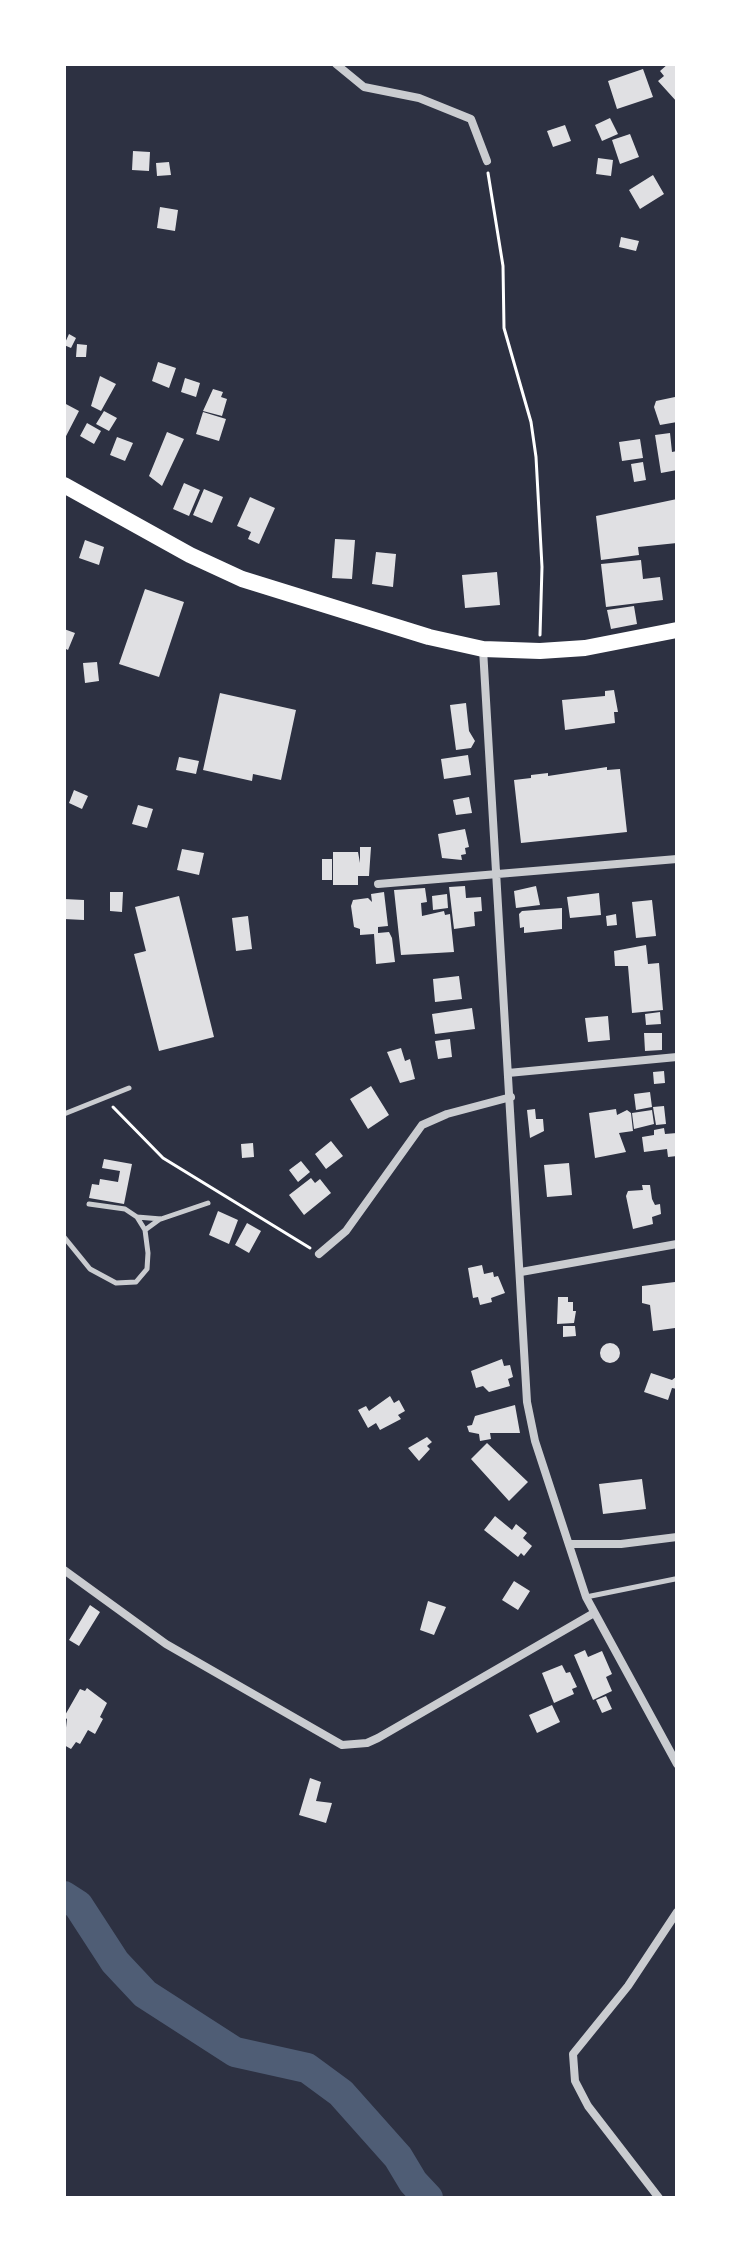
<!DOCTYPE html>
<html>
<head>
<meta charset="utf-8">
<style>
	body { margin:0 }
	#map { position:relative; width:741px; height:2262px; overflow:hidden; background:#2d3142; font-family:Rubik,sans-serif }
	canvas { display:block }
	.frame { position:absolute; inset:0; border:66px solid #fff; pointer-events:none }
</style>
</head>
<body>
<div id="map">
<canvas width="741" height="2262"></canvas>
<div class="frame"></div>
</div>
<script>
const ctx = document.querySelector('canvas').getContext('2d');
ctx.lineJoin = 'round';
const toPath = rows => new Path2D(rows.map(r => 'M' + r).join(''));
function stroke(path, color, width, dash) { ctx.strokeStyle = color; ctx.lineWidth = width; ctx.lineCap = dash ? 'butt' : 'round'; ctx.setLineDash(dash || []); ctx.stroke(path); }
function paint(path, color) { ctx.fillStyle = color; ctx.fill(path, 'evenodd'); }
stroke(toPath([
	[64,1896,78,1905,115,1962,145,1994,235,2052,307,2068,341,2093,398,2157,413,2182,428,2198]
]), '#4f5d75', 30);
paint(toPath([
	[668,64,677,64,677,102,658,81,664,76,660,71],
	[643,69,653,97,617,109,608,81],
	[610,118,618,134,602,141,595,125],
	[565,125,571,141,553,147,547,131],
	[630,134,639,157,620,164,612,140],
	[133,151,150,152,149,171,132,170],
	[598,158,613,160,611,176,596,174],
	[169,162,171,175,157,176,156,163],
	[653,175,664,194,640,209,629,190],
	[160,207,178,210,175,231,157,228],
	[621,237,639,241,636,251,619,247],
	[69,334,76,338,71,348,64,345],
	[77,344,87,345,86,357,76,357],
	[158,362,176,368,169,388,152,381],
	[100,376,116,384,101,411,91,406],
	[185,378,200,383,196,397,181,392],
	[213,389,223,392,221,397,227,399,222,416,203,411],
	[675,397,677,422,660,425,654,407,656,401],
	[64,403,79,411,64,440],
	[104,411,117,418,109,431,96,424],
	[203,412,226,419,219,441,196,434],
	[87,423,101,431,94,444,80,436],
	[167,432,184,439,162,486,149,476],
	[670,433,672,452,677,451,677,470,661,473,655,435],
	[117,437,133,443,125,461,110,455],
	[640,439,643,458,622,461,619,442],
	[643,462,646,480,634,482,631,464],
	[184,483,200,490,189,516,173,509],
	[204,489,223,497,212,523,193,515],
	[250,497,275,508,259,544,248,539,251,532,237,526],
	[677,499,677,543,638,547,639,555,601,560,596,516],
	[335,539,355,540,352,579,332,578],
	[85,540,104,547,99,565,79,558],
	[376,552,396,554,393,587,372,584],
	[641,560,643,579,660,577,663,600,606,607,601,564],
	[497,572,500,605,465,608,462,575],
	[145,589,184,602,159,677,119,664],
	[634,606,637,624,611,629,607,610],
	[64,629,75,633,68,650,64,648],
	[97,662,99,681,85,683,83,663],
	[614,690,618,712,614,712,615,723,565,730,562,700,605,696,605,691],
	[220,693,296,710,281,780,253,774,252,781,203,770],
	[466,703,469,731,475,741,471,748,456,750,450,705],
	[468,755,471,775,444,779,441,759],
	[179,757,199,761,196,774,176,770],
	[607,767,607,770,620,769,627,832,521,843,514,780,531,778,531,775,548,773,548,776],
	[74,790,88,796,82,809,69,803],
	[469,797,472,813,456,815,453,800],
	[138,805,153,809,147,828,132,824],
	[465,829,469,847,465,848,466,854,461,855,462,860,442,858,438,834],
	[360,847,371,847,369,876,358,876,358,885,333,885,333,852,358,852,360,863],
	[182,849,204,853,199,875,177,870],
	[322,859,332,859,332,880,322,880],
	[465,886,466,898,481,897,482,911,474,912,475,926,454,929,449,887],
	[536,886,540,905,516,908,514,891],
	[425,888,427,902,421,903,422,916,444,911,445,915,450,914,454,952,401,955,394,890],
	[110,892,123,892,122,912,110,911],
	[384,892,388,926,378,927,378,933,389,932,392,938,395,962,376,964,374,934,360,935,360,929,354,927,351,906,353,900,368,898,372,902,371,894],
	[599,893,601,915,570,918,567,897],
	[447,894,448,908,433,910,432,896],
	[179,896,214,1037,159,1051,134,954,146,951,135,907],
	[64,899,84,900,84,920,64,919],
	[652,900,656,936,636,938,632,902],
	[562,908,562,929,524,933,524,927,520,928,519,914,522,911],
	[616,914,617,925,607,926,606,916],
	[248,916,252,949,236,951,232,918],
	[646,945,648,964,659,963,663,1010,632,1013,628,966,615,966,614,951],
	[459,976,462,999,435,1002,433,979],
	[472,1008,475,1029,435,1034,432,1014],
	[660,1012,661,1024,646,1025,645,1014],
	[608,1016,610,1040,588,1042,585,1018],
	[644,1033,662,1033,662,1050,645,1051],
	[450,1039,452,1057,438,1059,435,1041],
	[401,1048,405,1061,410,1059,415,1079,400,1083,387,1052],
	[664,1071,665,1083,654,1084,653,1072],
	[371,1086,389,1115,368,1129,350,1099],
	[650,1092,652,1107,636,1110,634,1094],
	[664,1106,666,1124,656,1125,653,1107],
	[535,1109,536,1119,543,1119,544,1131,530,1138,527,1110],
	[616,1109,617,1115,627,1110,631,1113,633,1131,619,1133,626,1152,595,1158,589,1113],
	[652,1110,654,1124,634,1129,632,1113],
	[664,1128,665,1134,677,1133,677,1156,668,1157,667,1149,644,1152,642,1137,654,1135,654,1130],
	[331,1141,343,1156,326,1169,315,1154],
	[253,1143,254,1157,242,1158,241,1144],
	[104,1159,132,1164,124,1204,89,1198,92,1184,99,1185,100,1179,118,1182,120,1171,102,1168],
	[301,1161,310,1172,298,1182,289,1170],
	[569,1163,572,1195,547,1197,544,1165],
	[311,1178,315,1183,320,1179,331,1193,304,1215,289,1195],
	[642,1185,650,1185,652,1199,655,1205,660,1204,661,1214,652,1217,653,1224,633,1229,626,1196,628,1191,643,1190],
	[218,1211,238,1220,229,1244,209,1235],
	[247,1223,261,1231,249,1253,235,1245],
	[482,1265,484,1274,493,1272,494,1277,498,1276,505,1293,491,1298,492,1302,480,1305,478,1297,473,1298,468,1268],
	[675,1282,675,1328,653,1331,650,1305,642,1303,642,1286],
	[558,1297,568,1297,568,1302,573,1302,573,1311,576,1311,574,1323,557,1324],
	[563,1326,575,1326,576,1336,563,1337],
	'600 1353a10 10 0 1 1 20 0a10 10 0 1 1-20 0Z',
	[502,1359,504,1366,510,1365,513,1377,508,1379,510,1386,489,1392,483,1386,476,1388,471,1371],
	[651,1373,672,1380,677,1376,677,1389,672,1388,668,1400,644,1392],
	[390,1396,394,1403,399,1400,405,1411,398,1415,401,1419,380,1430,376,1423,368,1428,358,1410,366,1406,369,1411],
	[515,1405,520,1433,490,1433,491,1439,480,1441,479,1434,469,1432,467,1426,472,1425,475,1416],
	[427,1437,432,1442,427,1446,430,1449,419,1461,408,1448],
	[487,1443,528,1482,509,1501,471,1459],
	[642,1479,646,1509,603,1514,599,1484],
	[495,1516,512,1530,516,1524,527,1533,523,1538,532,1546,524,1556,521,1553,518,1557,484,1530],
	[514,1581,530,1591,518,1610,502,1600],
	[428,1601,446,1607,434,1635,420,1630],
	[90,1605,100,1612,79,1646,69,1640],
	[585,1650,588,1657,602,1651,612,1674,606,1677,612,1691,593,1700,574,1655],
	[562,1665,566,1673,570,1672,577,1687,572,1689,574,1694,554,1703,542,1673],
	[87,1688,107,1703,100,1717,103,1719,95,1734,88,1730,80,1744,76,1742,71,1749,64,1745,67,1719,64,1717,80,1689,85,1691],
	[606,1696,612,1709,602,1713,596,1700],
	[552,1705,560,1722,537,1733,529,1715],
	[310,1778,321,1782,316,1801,332,1803,326,1823,299,1815]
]), '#e0e0e3');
stroke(toPath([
	[488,173,503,266,504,328,531,422,536,457,542,567,540,635],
	[113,1107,163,1158,310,1248]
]), '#fff', 3);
stroke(toPath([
	[64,1114,129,1088],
	[89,1204,125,1209,137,1217,161,1219,208,1203],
	[145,1230,160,1219],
	[64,1237,90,1269,116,1283,136,1282,147,1269,148,1253,145,1230,137,1217],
	[586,1597,675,1579]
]), '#caccd0', 5);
stroke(toPath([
	[336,64,364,87,419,98,471,119,487,161],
	[483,649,527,1402,535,1441,586,1597,677,1764],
	[378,884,677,859],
	[508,1073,677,1057],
	[319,1254,346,1231,422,1125,447,1114,511,1097],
	[521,1272,677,1244],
	[571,1544,621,1544,677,1537],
	[64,1570,166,1644,342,1745,367,1743,378,1738,594,1613],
	[659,2198,588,2106,575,2081,573,2054,628,1986,677,1912]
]), '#caccd0', 8);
stroke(toPath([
	[64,485,190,555,242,579,429,637,483,649,540,651,585,648,677,630]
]), '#fff', 16);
</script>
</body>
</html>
